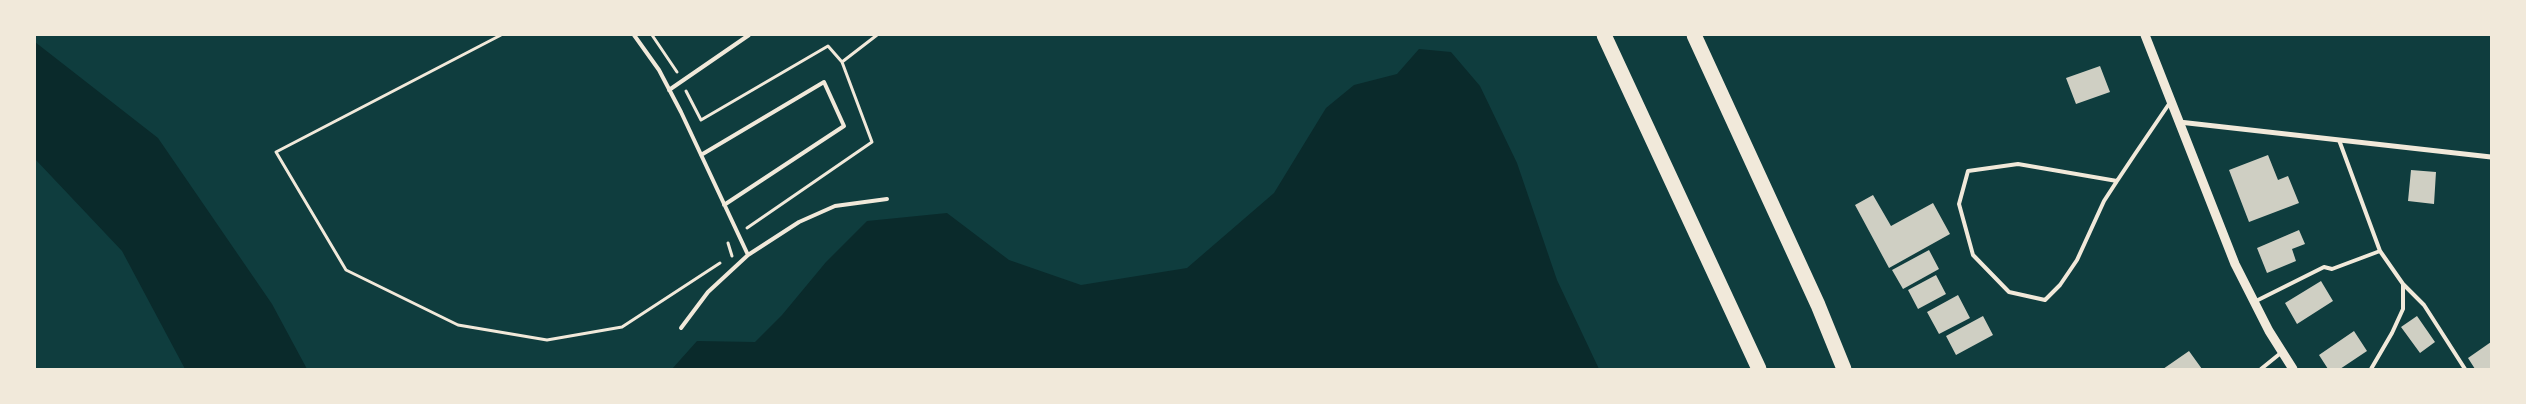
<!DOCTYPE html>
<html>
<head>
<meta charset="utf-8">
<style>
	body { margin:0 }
	#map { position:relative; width:2526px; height:404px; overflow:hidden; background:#0f3d3e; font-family:"Public Sans",sans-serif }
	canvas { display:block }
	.frame { position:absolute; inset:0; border:36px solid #f1e9da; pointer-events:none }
</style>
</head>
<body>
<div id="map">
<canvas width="2526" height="404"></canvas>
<div class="frame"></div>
</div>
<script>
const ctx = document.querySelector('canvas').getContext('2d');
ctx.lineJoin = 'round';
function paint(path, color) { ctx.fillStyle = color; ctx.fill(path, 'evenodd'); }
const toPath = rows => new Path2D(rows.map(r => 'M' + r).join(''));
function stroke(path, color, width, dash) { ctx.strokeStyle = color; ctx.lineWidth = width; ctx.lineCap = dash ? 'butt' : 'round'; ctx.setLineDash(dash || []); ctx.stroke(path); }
paint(toPath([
	[35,42,158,138,272,304,307,369,185,369,122,251,35,159],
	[1419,49,1451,52,1480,86,1517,163,1557,280,1599,369,672,369,697,341,755,342,782,315,826,262,867,221,947,213,1009,260,1081,285,1187,268,1274,193,1326,108,1354,85,1397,74]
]), '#0a2a2b');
paint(toPath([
	[2100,66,2110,92,2076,104,2066,78],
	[2268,155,2278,180,2288,176,2299,203,2249,222,2229,170],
	[2411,170,2436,172,2434,204,2408,201],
	[1873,195,1891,226,1933,203,1950,234,1889,268,1855,205],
	[2299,230,2305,244,2292,249,2296,261,2267,273,2257,248],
	[1929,250,1939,269,1903,289,1892,270],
	[1936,275,1946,294,1918,309,1908,290],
	[2321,281,2333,301,2297,324,2285,303],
	[1958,295,1970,318,1939,334,1927,312],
	[1983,316,1993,335,1956,355,1946,336],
	[2417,316,2435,342,2420,353,2401,327],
	[2354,331,2367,351,2340,369,2328,369,2319,355],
	[2491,342,2491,369,2475,369,2468,358],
	[2189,351,2202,369,2163,369]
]), '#cfcfc3');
stroke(toPath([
	[501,35,276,152,346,270,458,325,547,340,622,327,720,263],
	[652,35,677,72],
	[842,62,877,35],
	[686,91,701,120,828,46,842,62,872,142,747,228],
	[728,243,732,256]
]), '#f1e9da', 3);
stroke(toPath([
	[634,35,659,70,681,112,748,255],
	[669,90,749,35],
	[2339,140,2380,251,2403,284,2424,305,2465,369],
	[701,155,824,82,844,126,724,205],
	[2117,181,2018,164,1968,171,1959,204,1973,255,2009,292,2045,300,2060,285,2077,260,2104,201,2117,181,2135,154,2171,101],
	[2254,302,2324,267,2332,269,2380,251],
	[681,328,708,292,748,255,799,222,835,206,887,199],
	[2261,369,2282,352],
	[2371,369,2392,333,2403,309,2403,284]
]), '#f1e9da', 4);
stroke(toPath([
	[2179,122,2491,157]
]), '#f1e9da', 5);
stroke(toPath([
	[2145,35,2235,264,2269,331,2293,369]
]), '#f1e9da', 9);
stroke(toPath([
	[1604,35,1759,369],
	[1694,35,1818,305,1844,369]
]), '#f1e9da', 15);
</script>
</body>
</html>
